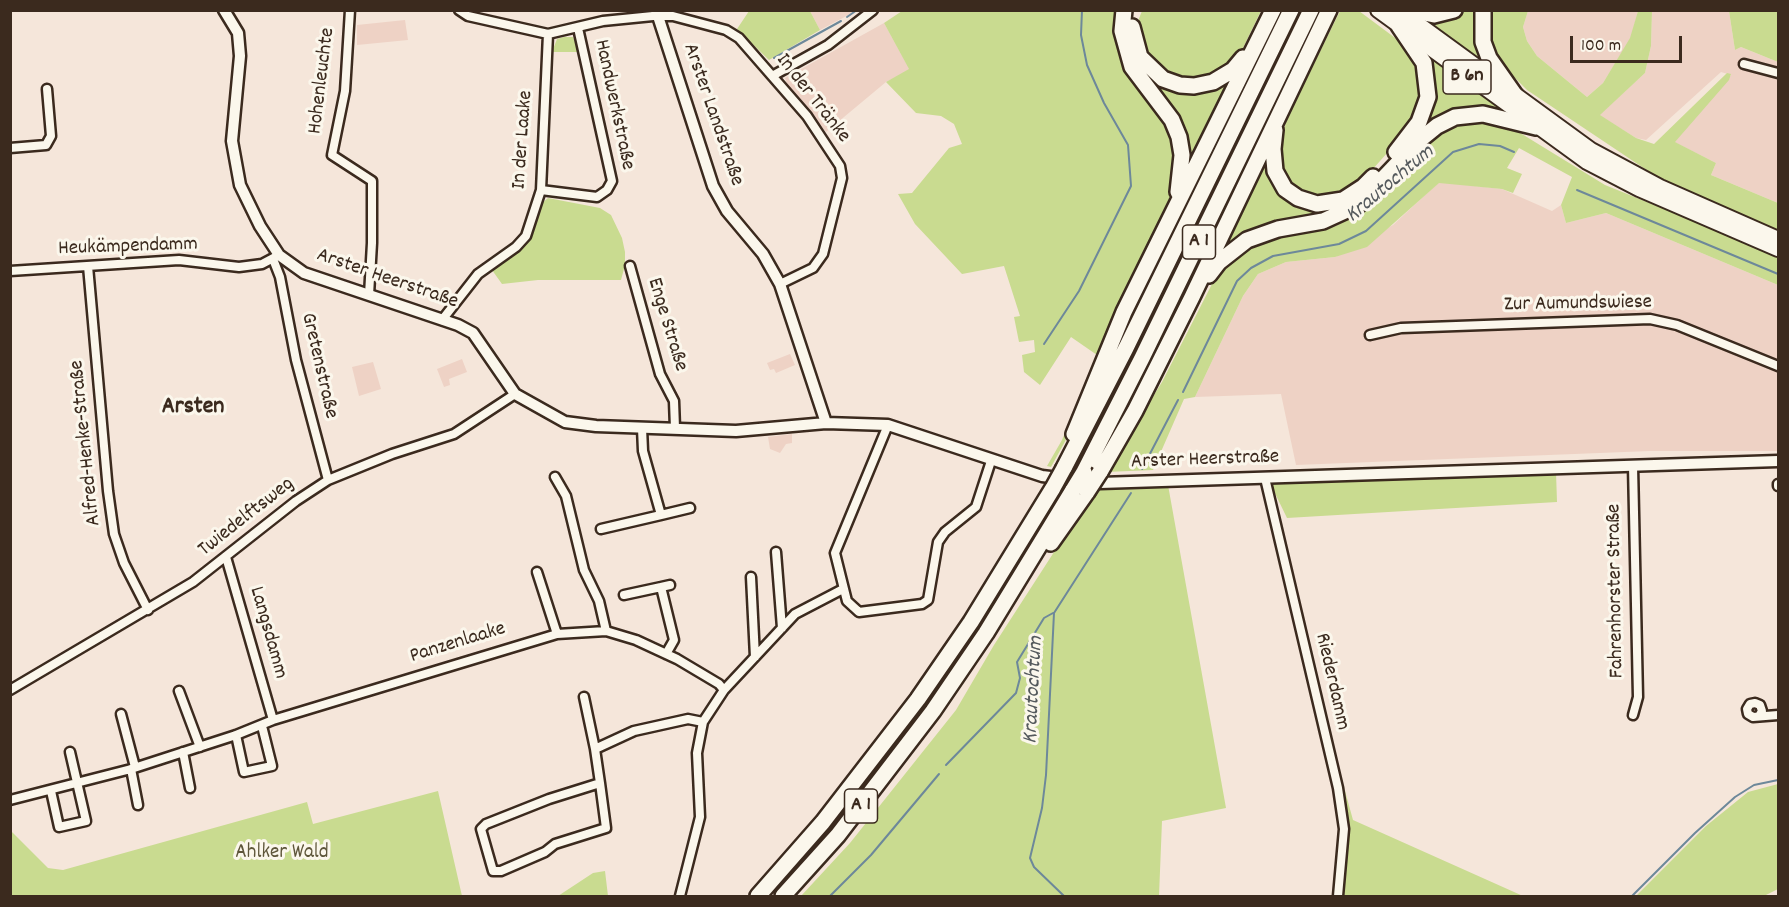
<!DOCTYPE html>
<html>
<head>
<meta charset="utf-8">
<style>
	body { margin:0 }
	#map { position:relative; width:1789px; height:907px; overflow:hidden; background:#f5e6da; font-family:Dekko,sans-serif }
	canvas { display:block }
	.frame { position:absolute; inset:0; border:12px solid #3b2a1e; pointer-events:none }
	.scale { position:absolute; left:1570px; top:36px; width:112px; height:27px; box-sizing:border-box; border:3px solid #3b2a1e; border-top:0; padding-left:8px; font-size:18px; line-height:21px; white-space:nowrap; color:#3b2a1e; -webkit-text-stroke:4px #fbf7ec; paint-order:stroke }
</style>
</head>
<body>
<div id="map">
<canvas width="1789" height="907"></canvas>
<div class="frame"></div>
<div class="scale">100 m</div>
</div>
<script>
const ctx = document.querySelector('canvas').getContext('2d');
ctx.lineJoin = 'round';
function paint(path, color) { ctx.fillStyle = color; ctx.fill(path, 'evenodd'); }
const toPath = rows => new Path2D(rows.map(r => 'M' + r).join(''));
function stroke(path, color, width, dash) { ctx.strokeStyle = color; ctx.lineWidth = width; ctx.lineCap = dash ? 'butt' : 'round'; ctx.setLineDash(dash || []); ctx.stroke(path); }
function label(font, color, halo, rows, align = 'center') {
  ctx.font = font + ' Dekko,sans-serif'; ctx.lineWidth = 6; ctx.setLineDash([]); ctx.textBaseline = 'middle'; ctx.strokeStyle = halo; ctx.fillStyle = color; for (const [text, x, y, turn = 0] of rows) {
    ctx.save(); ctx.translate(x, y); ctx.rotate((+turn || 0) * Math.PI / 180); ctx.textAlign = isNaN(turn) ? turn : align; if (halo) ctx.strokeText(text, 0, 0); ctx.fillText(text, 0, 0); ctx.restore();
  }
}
paint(toPath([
	[810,11,856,11,820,30],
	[1528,11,1638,11,1631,38,1603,83,1587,97,1537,56,1527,41,1523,27],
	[1652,11,1729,11,1735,50,1741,47,1778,62,1778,203,1711,175,1716,163,1674,142,1731,75,1721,72,1646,140,1636,138,1599,115,1645,73,1651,46],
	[405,20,408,40,357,45,357,25],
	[884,23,910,70,886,82,826,132,788,87,785,78],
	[1439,182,1502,189,1552,211,1561,205,1566,223,1606,213,1778,285,1778,451,1650,451,1296,465,1281,394,1195,397,1243,296,1258,274,1286,262,1335,257,1393,225],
	[790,354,795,365,776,373,774,369,770,370,767,363],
	[462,359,467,372,449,379,450,385,444,387,437,369],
	[373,362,381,389,359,396,352,367],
	[792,434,792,443,786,444,780,453,770,449,768,437]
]), '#eed2c5');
paint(toPath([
	[810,11,820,30,769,60,737,29,749,11],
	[902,11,1119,11,1157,108,1174,140,1177,158,1175,181,1169,201,1135,272,1068,436,1051,467,1047,466,1062,440,1097,355,1071,337,1040,385,1024,372,1022,355,1035,352,1034,340,1019,342,1014,317,1020,316,1004,266,962,274,915,224,898,194,912,193,949,148,962,144,954,124,941,116,916,113,886,82,909,69,884,23],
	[1142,11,1261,11,1241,52,1231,64,1215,74,1196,78,1173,75,1160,69,1146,53,1140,39,1138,21],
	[1340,11,1359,11,1402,43,1419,64,1422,103,1404,134,1364,179,1350,190,1319,200,1292,188,1284,176,1278,159,1279,141,1290,112],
	[1463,11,1479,11,1491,69,1417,15,1455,15],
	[1492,11,1528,11,1523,27,1527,41,1537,56,1587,97,1603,83,1630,38,1638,11,1652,11,1651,46,1645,73,1600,115,1636,138,1654,144,1727,73,1731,74,1729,80,1675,142,1716,163,1711,175,1778,203,1778,232,1660,179,1527,90,1503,66,1491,45,1488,32],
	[1729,11,1778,11,1778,62,1741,47,1735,50],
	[1129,33,1173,86,1238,69,1184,183,1185,154,1147,81],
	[564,37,573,37,579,52,552,52,557,39],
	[1426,53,1504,111,1491,111,1417,136],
	[1486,120,1504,123,1605,185,1778,255,1778,285,1606,213,1566,223,1561,205,1572,177,1519,148,1507,168,1522,174,1513,193,1502,189,1439,183,1367,247,1335,257,1286,262,1258,274,1243,296,1195,397,1184,399,1153,470,1106,472,1162,382,1212,284,1226,266,1255,244,1277,236,1336,226,1358,214,1381,193,1425,143,1442,130,1462,121],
	[1267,148,1289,197,1355,202,1218,258],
	[548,198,600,208,611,215,622,238,625,252,625,265,621,280,538,280,502,284,492,270,521,248,534,231,542,203],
	[1556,472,1557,502,1287,518,1269,481],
	[1168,485,1226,808,1162,821,1159,896,801,896,850,843,956,710,994,645,1096,487],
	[1778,784,1778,889,1764,896,1636,896,1706,826,1748,792],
	[438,791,462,896,11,896,11,831,48,868,63,870,307,802,313,824],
	[1345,791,1353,820,1523,896,1342,896,1340,792],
	[605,871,608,896,558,896,593,873]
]), '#c9db90');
stroke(toPath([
	[847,17,857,10],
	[774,58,841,21],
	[1577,190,1778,274],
	[1044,344,1079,291,1131,186,1128,145,1104,103,1087,65,1081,35,1082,10],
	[1183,392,1237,281,1251,268,1273,256,1339,244,1366,231,1453,152,1479,144,1500,146,1514,152],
	[1142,469,1178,400],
	[946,765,1016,693,1020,678,1017,662,1044,618,1053,613],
	[830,896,871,855,939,774],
	[1064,896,1034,867,1030,858,1042,808,1046,775,1054,613,1131,493],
	[1632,896,1695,833,1735,797,1754,785,1778,780]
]), '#6d889a', 2);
const minor = toPath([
	[350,10,345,91,332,155,372,181,372,243,369,295],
	[459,10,468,16,548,34,603,21,653,16,673,16,726,30,739,38,807,116,840,166,842,178,823,254,813,268,780,284],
	[1744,64,1778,73],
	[774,75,828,45,873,10],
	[10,148,46,145,51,136,47,89],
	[541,190,597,197,607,190,612,181,578,28],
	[273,259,280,277,296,360,328,480],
	[88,266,108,491,114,534,124,563,148,610],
	[630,266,660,374,674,401,675,428],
	[10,271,179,260,239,267,262,264,279,255],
	[442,320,478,274,516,247,526,236,541,190,548,34],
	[1370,335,1401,328,1650,319,1677,325,1778,366],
	[888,425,835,553,847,601,859,612,922,604,928,600,938,542,945,532,976,507,991,461],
	[555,477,566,496,584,570,599,601,606,631],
	[1265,478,1338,788,1344,829,1338,896],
	[1778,484,1778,486],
	[661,515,690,508],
	[601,529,661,515,643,451,642,428],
	[776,552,782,628],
	[226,557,273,720],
	[537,572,557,634],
	[751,577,755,657],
	[661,587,670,585],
	[624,595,661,587,674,640,666,654],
	[10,690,193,582,296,501,328,480,392,454,454,434,515,394],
	[179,691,200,747],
	[584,697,595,749],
	[121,714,135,767],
	[1633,715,1638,697,1633,466],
	[1759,716,1762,711,1760,705,1755,703,1750,704,1747,709,1748,714,1753,717,1778,715],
	[236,735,244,772,272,766,262,726],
	[183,752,190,788],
	[131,769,138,805],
	[600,783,549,799,486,824,481,829,493,871,501,871,545,852,555,844,606,828,600,783,595,749,634,731,688,719,703,722],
	[51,791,59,827,86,821,70,752],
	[10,800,131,769,236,735,273,720,557,634,606,631,636,640,677,659,719,684,724,690],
	[680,896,700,817,697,753,703,722,724,690,795,614,843,589]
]);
const tertiary = toPath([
	[224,10,238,33,240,56,232,141,240,185,260,226,279,255,304,273,458,325,473,333,515,394,565,422,596,426,736,431,826,423,888,425,1042,476,1100,483,1778,461],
	[656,10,713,186,727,211,763,254,780,284,826,423]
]);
const trunk = toPath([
	[1378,10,1587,162,1639,189,1778,249],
	[1399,10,1591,150,1660,187,1778,239]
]);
const motorway = toPath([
	[1124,10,1122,31,1132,67,1172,120,1179,137,1182,155,1178,192],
	[1410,10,1434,15,1454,10],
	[1483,10,1483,42,1489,58,1517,98],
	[1132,27,1140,57,1163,79,1180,85,1194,86,1213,82,1233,70,1243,58],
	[1275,130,1273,149,1275,171,1285,189,1298,198,1317,204,1343,200,1363,187,1373,177],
	[1396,152,1419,122,1428,97,1424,63,1399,26],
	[1209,275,1219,262,1247,240,1278,229,1323,221,1358,205,1421,139,1437,126,1455,117,1483,114,1536,127],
	[1074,434,1124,312,1273,10],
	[1064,468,1126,348,1291,10],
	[1084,472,1142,358,1311,10],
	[1100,472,1135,411,1192,297,1329,10],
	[1051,543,1087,492],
	[758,896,823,822,918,699,971,622,1053,488],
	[783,896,838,835,933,711,986,633,1073,490]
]);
stroke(minor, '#3b2a1e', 13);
stroke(tertiary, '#3b2a1e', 15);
stroke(trunk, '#3b2a1e', 18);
stroke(motorway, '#3b2a1e', 20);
stroke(minor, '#fbf7ec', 8);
stroke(tertiary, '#fbf7ec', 10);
stroke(trunk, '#fbf7ec', 14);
stroke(motorway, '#fbf7ec', 15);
const motorwayBridge = toPath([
	[1053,488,1064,468],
	[1073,490,1084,472],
	[1087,492,1100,472]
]);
stroke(motorwayBridge, '#3b2a1e', 20, []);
stroke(motorwayBridge, '#fbf7ec', 15);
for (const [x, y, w] of [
	[1467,77,48],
	[1199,242,33],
	[861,806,33]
]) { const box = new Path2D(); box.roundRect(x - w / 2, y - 17, w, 34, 4.5); ctx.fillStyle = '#fbf7ec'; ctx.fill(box); stroke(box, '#3b2a1e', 1.5); }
label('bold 20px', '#3b2a1e', null, [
	["B 6n",1467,77],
	["A 1",1199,242],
	["A 1",861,806]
]);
label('21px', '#3b2a1e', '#fbf7ec', [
	["Hohenleuchte",323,81,-83],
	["In der Tränke",812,99,52],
	["Handwerkstraße",613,105,78],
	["Arster Landstraße",712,115,71],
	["In der Laake",524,140,-86],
	["Heukämpendamm",128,248,-2],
	["Arster Heerstraße",387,280,19],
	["Zur Aumundswiese",1578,305,-1],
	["Enge Straße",666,325,73],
	["Gretenstraße",318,366,77],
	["Alfred-Henke-Straße",87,443,-96],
	["Arster Heerstraße",1205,461,-2],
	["Twiedelftsweg",247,518,-38],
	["Fahrenhorster Straße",1617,591,-91],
	["Langsdamm",267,633,74],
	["Panzenlaake",458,644,-17],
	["Riederdamm",1331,682,77]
]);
label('21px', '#5e563a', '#fbf7ec', [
	["Ahlker Wald",282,854]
]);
label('italic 22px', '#54595c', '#fbf7ec', [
	["Krautochtum",1391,185,-40],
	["Krautochtum",1035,690,-87]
]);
label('bold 24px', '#3b2a1e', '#fbf7ec', [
	["Arsten",193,409]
]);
</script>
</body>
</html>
